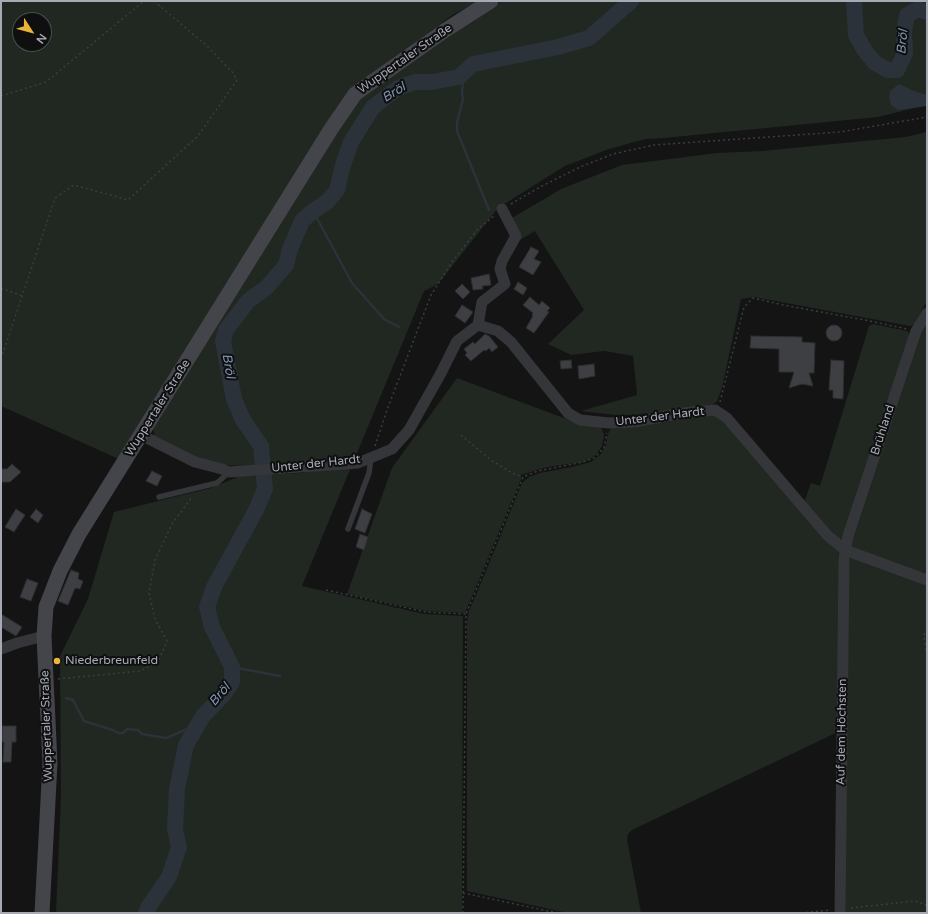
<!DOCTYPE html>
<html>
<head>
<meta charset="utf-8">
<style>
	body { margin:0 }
	#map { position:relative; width:928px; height:914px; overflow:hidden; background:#141415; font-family:"Varela Round",sans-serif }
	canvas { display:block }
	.frame { position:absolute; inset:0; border:2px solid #a6aab5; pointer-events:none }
	.north { position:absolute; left:12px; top:12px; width:40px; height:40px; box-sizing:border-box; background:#0f0f10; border:1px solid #4b4d52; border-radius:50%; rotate:126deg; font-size:11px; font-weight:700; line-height:16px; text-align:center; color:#a6aab5 }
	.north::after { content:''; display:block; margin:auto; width:14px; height:18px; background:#e8b43a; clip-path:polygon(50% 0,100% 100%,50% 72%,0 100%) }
</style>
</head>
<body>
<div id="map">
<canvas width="928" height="914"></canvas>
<div class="frame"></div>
<div class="north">N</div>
</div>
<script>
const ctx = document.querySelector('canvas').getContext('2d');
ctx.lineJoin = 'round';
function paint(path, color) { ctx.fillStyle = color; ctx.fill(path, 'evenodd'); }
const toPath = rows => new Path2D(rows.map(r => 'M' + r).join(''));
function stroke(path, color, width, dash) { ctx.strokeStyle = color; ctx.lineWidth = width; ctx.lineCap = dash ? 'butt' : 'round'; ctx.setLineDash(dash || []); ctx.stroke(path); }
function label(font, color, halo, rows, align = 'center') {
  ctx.font = font + ' "Varela Round",sans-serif'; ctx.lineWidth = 4; ctx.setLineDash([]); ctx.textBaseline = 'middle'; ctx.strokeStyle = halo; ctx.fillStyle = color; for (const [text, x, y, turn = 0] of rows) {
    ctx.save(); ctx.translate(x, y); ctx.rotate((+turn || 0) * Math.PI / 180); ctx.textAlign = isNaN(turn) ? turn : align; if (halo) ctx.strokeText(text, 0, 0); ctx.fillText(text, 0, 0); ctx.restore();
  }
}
paint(toPath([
	[1,1,480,1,454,14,351,89,121,460,1,406],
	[20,20,44,20,44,44,20,44],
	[502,1,927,1,927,105,878,117,664,138,645,139,606,150,565,166,498,208,438,284,424,291,355,458,265,466,218,465,196,458,155,436,153,429,358,99,377,83],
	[927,132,927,301,914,325,910,326,754,297,741,299,722,388,717,401,712,405,634,415,615,415,581,411,637,395,633,356,604,351,571,355,548,344,584,310,535,231,520,240,512,218,561,189,622,165,717,153,762,151,905,137],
	[873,324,907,331,910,334,843,538,839,540,804,503,811,483,820,486,869,326],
	[922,324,927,327,927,578,850,546],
	[457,378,561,417,601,427,604,435,602,446,598,452,592,458,583,462,547,467,521,475,521,479,465,613,426,611,347,594,392,468],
	[713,414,721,419,838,551,841,557,840,731,632,830,628,834,627,839,641,913,568,913,467,891,467,622,469,611,479,588,522,483,529,477,540,473,572,467,591,462,601,454,606,445,608,434,612,426],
	[351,467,302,586,424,614,463,616,462,913,56,913,61,796,60,656,88,599,114,512,211,488,240,476,300,473],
	[854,556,927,586,927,913,845,913,846,562]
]), '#202821');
paint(toPath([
	[899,84,914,91,927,95,927,106,898,110,891,105,889,97,890,91]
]), '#2b3239');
stroke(toPath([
	[464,72,462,91,463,99,457,123,457,131,489,210],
	[313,211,352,283,384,319,399,327],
	[232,667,280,676],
	[66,698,73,700,84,721,113,730,118,733,123,733,127,729,138,730,142,734,166,738,197,725]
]), '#2b3239', 2.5);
stroke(toPath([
	[854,1,856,35,865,51,875,63,888,70,897,70,905,53,904,32,907,15,918,9,927,12],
	[146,913,149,906,169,877,179,847,175,829,177,789,186,745,203,716,224,694,232,682,232,667,212,627,207,607,214,587,256,510,265,489,261,446,243,420,234,399,223,341,226,330,248,301,266,288,286,265,290,249,302,221,313,211,327,202,337,190,343,165,351,142,373,107,398,88,415,82,432,82,459,77,473,64,558,47,589,38,631,1]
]), '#2b3239', 16);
const building = toPath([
	[531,247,539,251,534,259,541,262,533,275,519,267,531,247],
	[489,274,491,285,482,286,483,289,473,290,471,278,489,274],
	[518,282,527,288,523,295,514,289,518,282],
	[462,284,470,292,463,299,455,291,462,284],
	[530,297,539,305,542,301,550,308,547,311,549,312,534,333,526,328,533,316,532,315,533,313,523,305,530,297],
	[462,305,473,312,465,323,455,316,462,305],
	'826 333a8 8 0 1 1 16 0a8 8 0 1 1-16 0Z',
	[485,334,489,336,498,347,492,352,489,348,486,351,484,350,471,361,465,355,467,353,464,349,473,342,475,344,485,334],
	[751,336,802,337,802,342,815,343,814,373,809,373,813,386,802,384,789,388,794,372,779,372,779,349,750,348,751,336],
	[571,360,572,368,561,369,560,361,571,360],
	[831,360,844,361,843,399,833,398,833,390,829,390,831,360],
	[594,364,595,376,579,379,578,366,594,364],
	[12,464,21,472,10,482,1,482,1,469,7,469,12,464],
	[152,471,162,476,157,486,146,481,152,471],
	[16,509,25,515,14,532,5,527,16,509],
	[36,509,43,515,38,523,30,517,36,509],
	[362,509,372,514,365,533,355,529,362,509],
	[360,534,368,537,364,550,356,547,360,534],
	[71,570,79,573,78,579,83,581,80,589,75,588,68,605,58,601,71,570],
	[27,579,38,583,31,601,20,597,27,579],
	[1,614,22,627,16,636,1,627,1,614],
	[2,726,16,726,16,742,12,742,11,762,3,762,4,742,2,742,2,726]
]);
paint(building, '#3e3f42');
stroke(building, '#2e2e31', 1);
stroke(toPath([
	[1,96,46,82,144,1],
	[511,204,540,187,580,167,613,154,654,145,840,132,927,117],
	[1,288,22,296],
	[1,359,55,198,74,185,128,200,198,136,237,80,233,73,207,46,154,1],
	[720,402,744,307,753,298,783,305,870,321,907,329],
	[461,435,491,460,512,473,523,477],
	[375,446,387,410,431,295,452,262,477,230,495,215],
	[326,590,426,612,466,614],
	[927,629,925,631,924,637,927,654],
	[58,679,140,671,158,662,167,641,155,619,149,593,155,560,172,524,192,497],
	[463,893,558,913],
	[851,908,915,901,927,905],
	[463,913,466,614,523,477,538,471,583,462,594,458,604,448,607,433],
	[801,913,831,910]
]), '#3b3d41', 1.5, [2, 3]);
stroke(toPath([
	[159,497,217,483,229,472],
	[348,529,369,473,371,458]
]), '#35363a', 5.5);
stroke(toPath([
	[478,325,482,302,505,284,500,269,502,261,516,236,502,209],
	[141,435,195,462,222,469,229,472,358,463,392,449,409,430,441,373,457,341,478,325,498,331,511,342,568,413,580,420,609,423,633,422,683,413,715,410,727,418,827,535,845,550,927,580],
	[1,649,17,643,44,636],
	[840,913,844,561,845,550,848,536,916,331,927,313]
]), '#35363a', 11);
stroke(toPath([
	[42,913,50,763,44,636,46,607,60,571,79,534,331,129,355,94,444,31,491,1]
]), '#43454a', 15);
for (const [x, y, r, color] of [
	[57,661,4,"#e8b43a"]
]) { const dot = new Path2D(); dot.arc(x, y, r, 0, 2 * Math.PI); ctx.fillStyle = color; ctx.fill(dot); stroke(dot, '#0f0f10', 1.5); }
label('12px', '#a6aab5', '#0f0f10', [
	["Wuppertaler Straße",405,59,-35],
	["Wuppertaler Straße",158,408,-58],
	["Unter der Hardt",660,417,-7],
	["Brühland",883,430,-72],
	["Unter der Hardt",316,464,-6],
	["Wuppertaler Straße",47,726,-92],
	["Auf dem Höchsten",842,732,-89]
]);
label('12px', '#a6aab5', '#0f0f10', [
	["Niederbreunfeld",65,661]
], 'left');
label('italic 13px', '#7f96af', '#0f0f10', [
	["Bröl",903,42,-85],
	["Bröl",394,93,-32],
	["Bröl",228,366,80],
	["Bröl",220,695,-50]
]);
</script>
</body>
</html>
